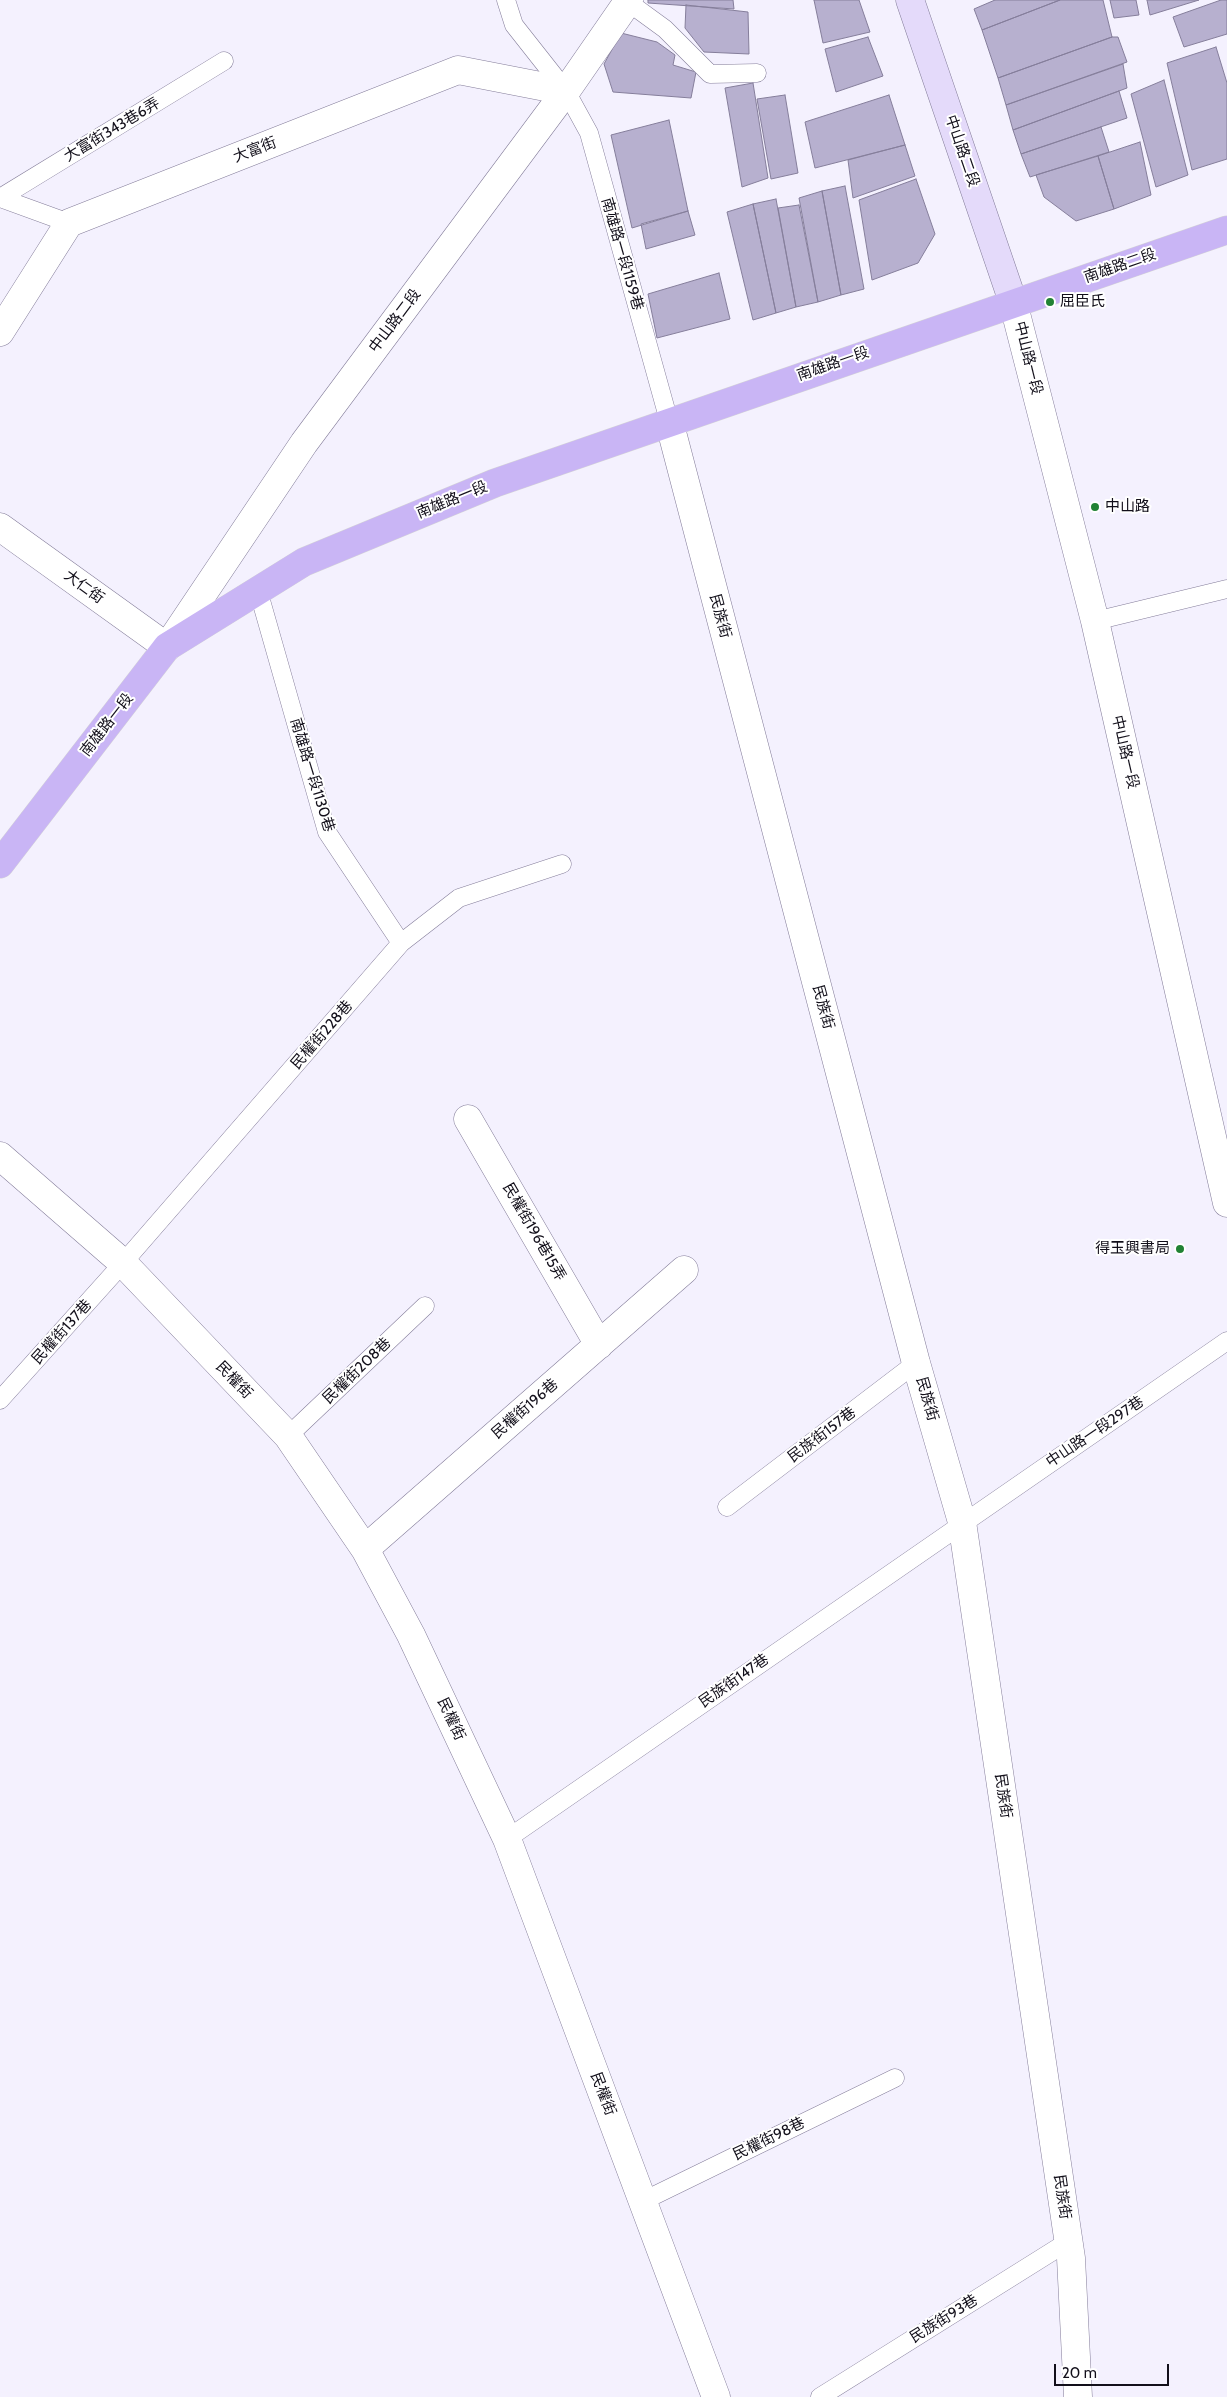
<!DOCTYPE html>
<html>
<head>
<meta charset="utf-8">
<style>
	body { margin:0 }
	#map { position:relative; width:1227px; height:2397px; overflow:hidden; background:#f4f1fe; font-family:Cabin,sans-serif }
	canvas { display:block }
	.scale { position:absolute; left:1054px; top:2364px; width:115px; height:22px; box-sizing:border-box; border:2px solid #120f1a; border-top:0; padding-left:6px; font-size:15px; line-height:18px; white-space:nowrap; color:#120f1a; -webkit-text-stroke:4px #fff; paint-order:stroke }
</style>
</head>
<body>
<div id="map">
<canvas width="1227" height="2397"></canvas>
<div class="scale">20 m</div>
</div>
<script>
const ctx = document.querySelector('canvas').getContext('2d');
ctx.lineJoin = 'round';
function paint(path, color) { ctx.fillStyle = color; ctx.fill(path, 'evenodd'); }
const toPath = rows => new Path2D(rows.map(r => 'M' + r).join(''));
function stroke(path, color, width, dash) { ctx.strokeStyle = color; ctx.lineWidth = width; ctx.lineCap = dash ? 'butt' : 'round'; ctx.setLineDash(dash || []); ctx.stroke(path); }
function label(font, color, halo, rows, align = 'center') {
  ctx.font = font + ' Cabin,"Noto Sans TC",sans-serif'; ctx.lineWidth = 4; ctx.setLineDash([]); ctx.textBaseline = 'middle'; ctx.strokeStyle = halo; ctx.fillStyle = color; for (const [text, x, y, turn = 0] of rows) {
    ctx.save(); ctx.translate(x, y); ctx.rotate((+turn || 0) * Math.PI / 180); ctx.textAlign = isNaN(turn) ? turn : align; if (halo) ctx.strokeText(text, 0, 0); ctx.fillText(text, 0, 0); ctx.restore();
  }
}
const building = toPath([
	[648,0,733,0,734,9,648,3,648,0],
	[814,0,859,0,870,32,823,43,814,0],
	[995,0,1060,0,982,30,974,9,995,0],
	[1060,0,1103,0,1112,37,998,78,982,30,1060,0],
	[1110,0,1136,0,1139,15,1114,18,1110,0],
	[1147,0,1199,0,1150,15,1147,0],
	[1221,0,1227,0,1227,34,1184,47,1173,17,1221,0],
	[686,5,748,12,749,54,704,52,685,28,686,5],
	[621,33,657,42,675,55,673,65,696,72,691,98,613,92,604,64,621,33],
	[868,37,883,76,836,92,825,49,868,37],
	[1112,37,1118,37,1127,62,1006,105,998,78,1112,37],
	[1216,47,1227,83,1227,159,1192,170,1167,63,1216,47],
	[1123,64,1127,88,1013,130,1006,105,1123,64],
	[1164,80,1188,175,1156,187,1131,94,1164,80],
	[753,83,768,178,742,187,725,88,753,83],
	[1119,91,1127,118,1021,154,1013,130,1119,91],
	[785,95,798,173,771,179,757,99,785,95],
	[889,95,905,145,815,168,805,122,889,95],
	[669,120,688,211,632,228,611,135,669,120],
	[1101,127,1109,152,1030,177,1021,154,1101,127],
	[1140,142,1151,195,1114,209,1098,156,1140,142],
	[905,145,915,176,853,198,848,160,905,145],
	[1098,156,1114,209,1076,221,1044,197,1036,175,1098,156],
	[916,179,935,234,918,263,872,280,859,200,916,179],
	[845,186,864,289,841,295,822,191,845,186],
	[822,191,841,295,818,302,799,198,822,191],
	[776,199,796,307,776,313,753,204,776,199],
	[753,204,776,313,753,320,727,212,753,204],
	[799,205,818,302,796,307,778,208,799,205],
	[688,211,695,235,646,249,641,224,688,211],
	[719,273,730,319,657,338,648,294,719,273]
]);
paint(building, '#b7b0cf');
stroke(building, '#857e9b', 1);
const service = toPath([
	[506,0,514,25,566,91,589,133,669,421],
	[628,2,665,29,710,74,757,73],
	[0,198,224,61],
	[0,198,69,223],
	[258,590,327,832,401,943],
	[1095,621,1227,589],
	[0,1400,123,1263,401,943,459,898,562,864],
	[288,1436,425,1306],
	[727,1507,916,1363],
	[507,1839,1227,1341],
	[643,2201,895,2078],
	[820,2397,1069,2241]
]);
const minor = toPath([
	[0,332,69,223,458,70,566,91],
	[669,421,916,1363,962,1522,1071,2258,1078,2397],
	[0,527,167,647],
	[468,1119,599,1345],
	[0,1156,123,1263,288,1436,365,1549,411,1635,507,1839,716,2397],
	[365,1549,684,1270]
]);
const tertiary = toPath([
	[1013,302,1095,621,1227,1203],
	[167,647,304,443,566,91,629,0]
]);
const secondary = toPath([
	[910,0,1013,302]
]);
const primary = toPath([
	[0,864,167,647,304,562,495,483,1227,230]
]);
stroke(service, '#847d9a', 19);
stroke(minor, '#847d9a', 29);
stroke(tertiary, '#847d9a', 29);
stroke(secondary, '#847d9a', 29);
stroke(primary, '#d4d4d6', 29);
stroke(service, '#fff', 18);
stroke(minor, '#fff', 28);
stroke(tertiary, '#fff', 28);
stroke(secondary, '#e4dafa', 28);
stroke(primary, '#c9b5f5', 28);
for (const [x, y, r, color] of [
	[1050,302,5,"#218234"],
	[1095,507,5,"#218234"],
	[1180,1249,5,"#218234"]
]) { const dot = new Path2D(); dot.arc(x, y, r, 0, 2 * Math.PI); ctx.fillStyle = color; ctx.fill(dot); stroke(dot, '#fff', 2); }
label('15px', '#120f1a', '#fff', [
	["大富街343巷6弄",112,130,-31],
	["大富街",255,150,-21],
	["中山路二段",962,151,71],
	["南雄路一段1159巷",622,254,74],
	["南雄路二段",1120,266,-19],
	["中山路二段",395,321,-53],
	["中山路一段",1028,358,76],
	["南雄路一段",833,364,-19],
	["南雄路一段",452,500,-22],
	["大仁街",84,587,36],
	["民族街",720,616,75],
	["南雄路一段",107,725,-52],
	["中山路一段",1125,752,77],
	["南雄路一段1130巷",312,775,73],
	["民族街",823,1007,75],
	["民權街228巷",322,1035,-49],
	["民權街196巷15弄",534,1232,60],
	["民權街137巷",62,1332,-48],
	["民權街208巷",357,1371,-44],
	["民權街",234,1380,46],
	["民族街",927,1399,74],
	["民權街196巷",525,1409,-41],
	["中山路一段297巷",1095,1432,-34],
	["民族街157巷",822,1435,-37],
	["民族街147巷",734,1681,-35],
	["民權街",451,1719,65],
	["民族街",1003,1796,82],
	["民權街",603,2094,69],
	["民權街98巷",769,2139,-26],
	["民族街",1062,2197,82],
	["民族街93巷",944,2319,-32]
]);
label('15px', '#120f1a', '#fff', [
	["屈臣氏",1060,302],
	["中山路",1105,507],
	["得玉興書局",1170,1249,"right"]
], 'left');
</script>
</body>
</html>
